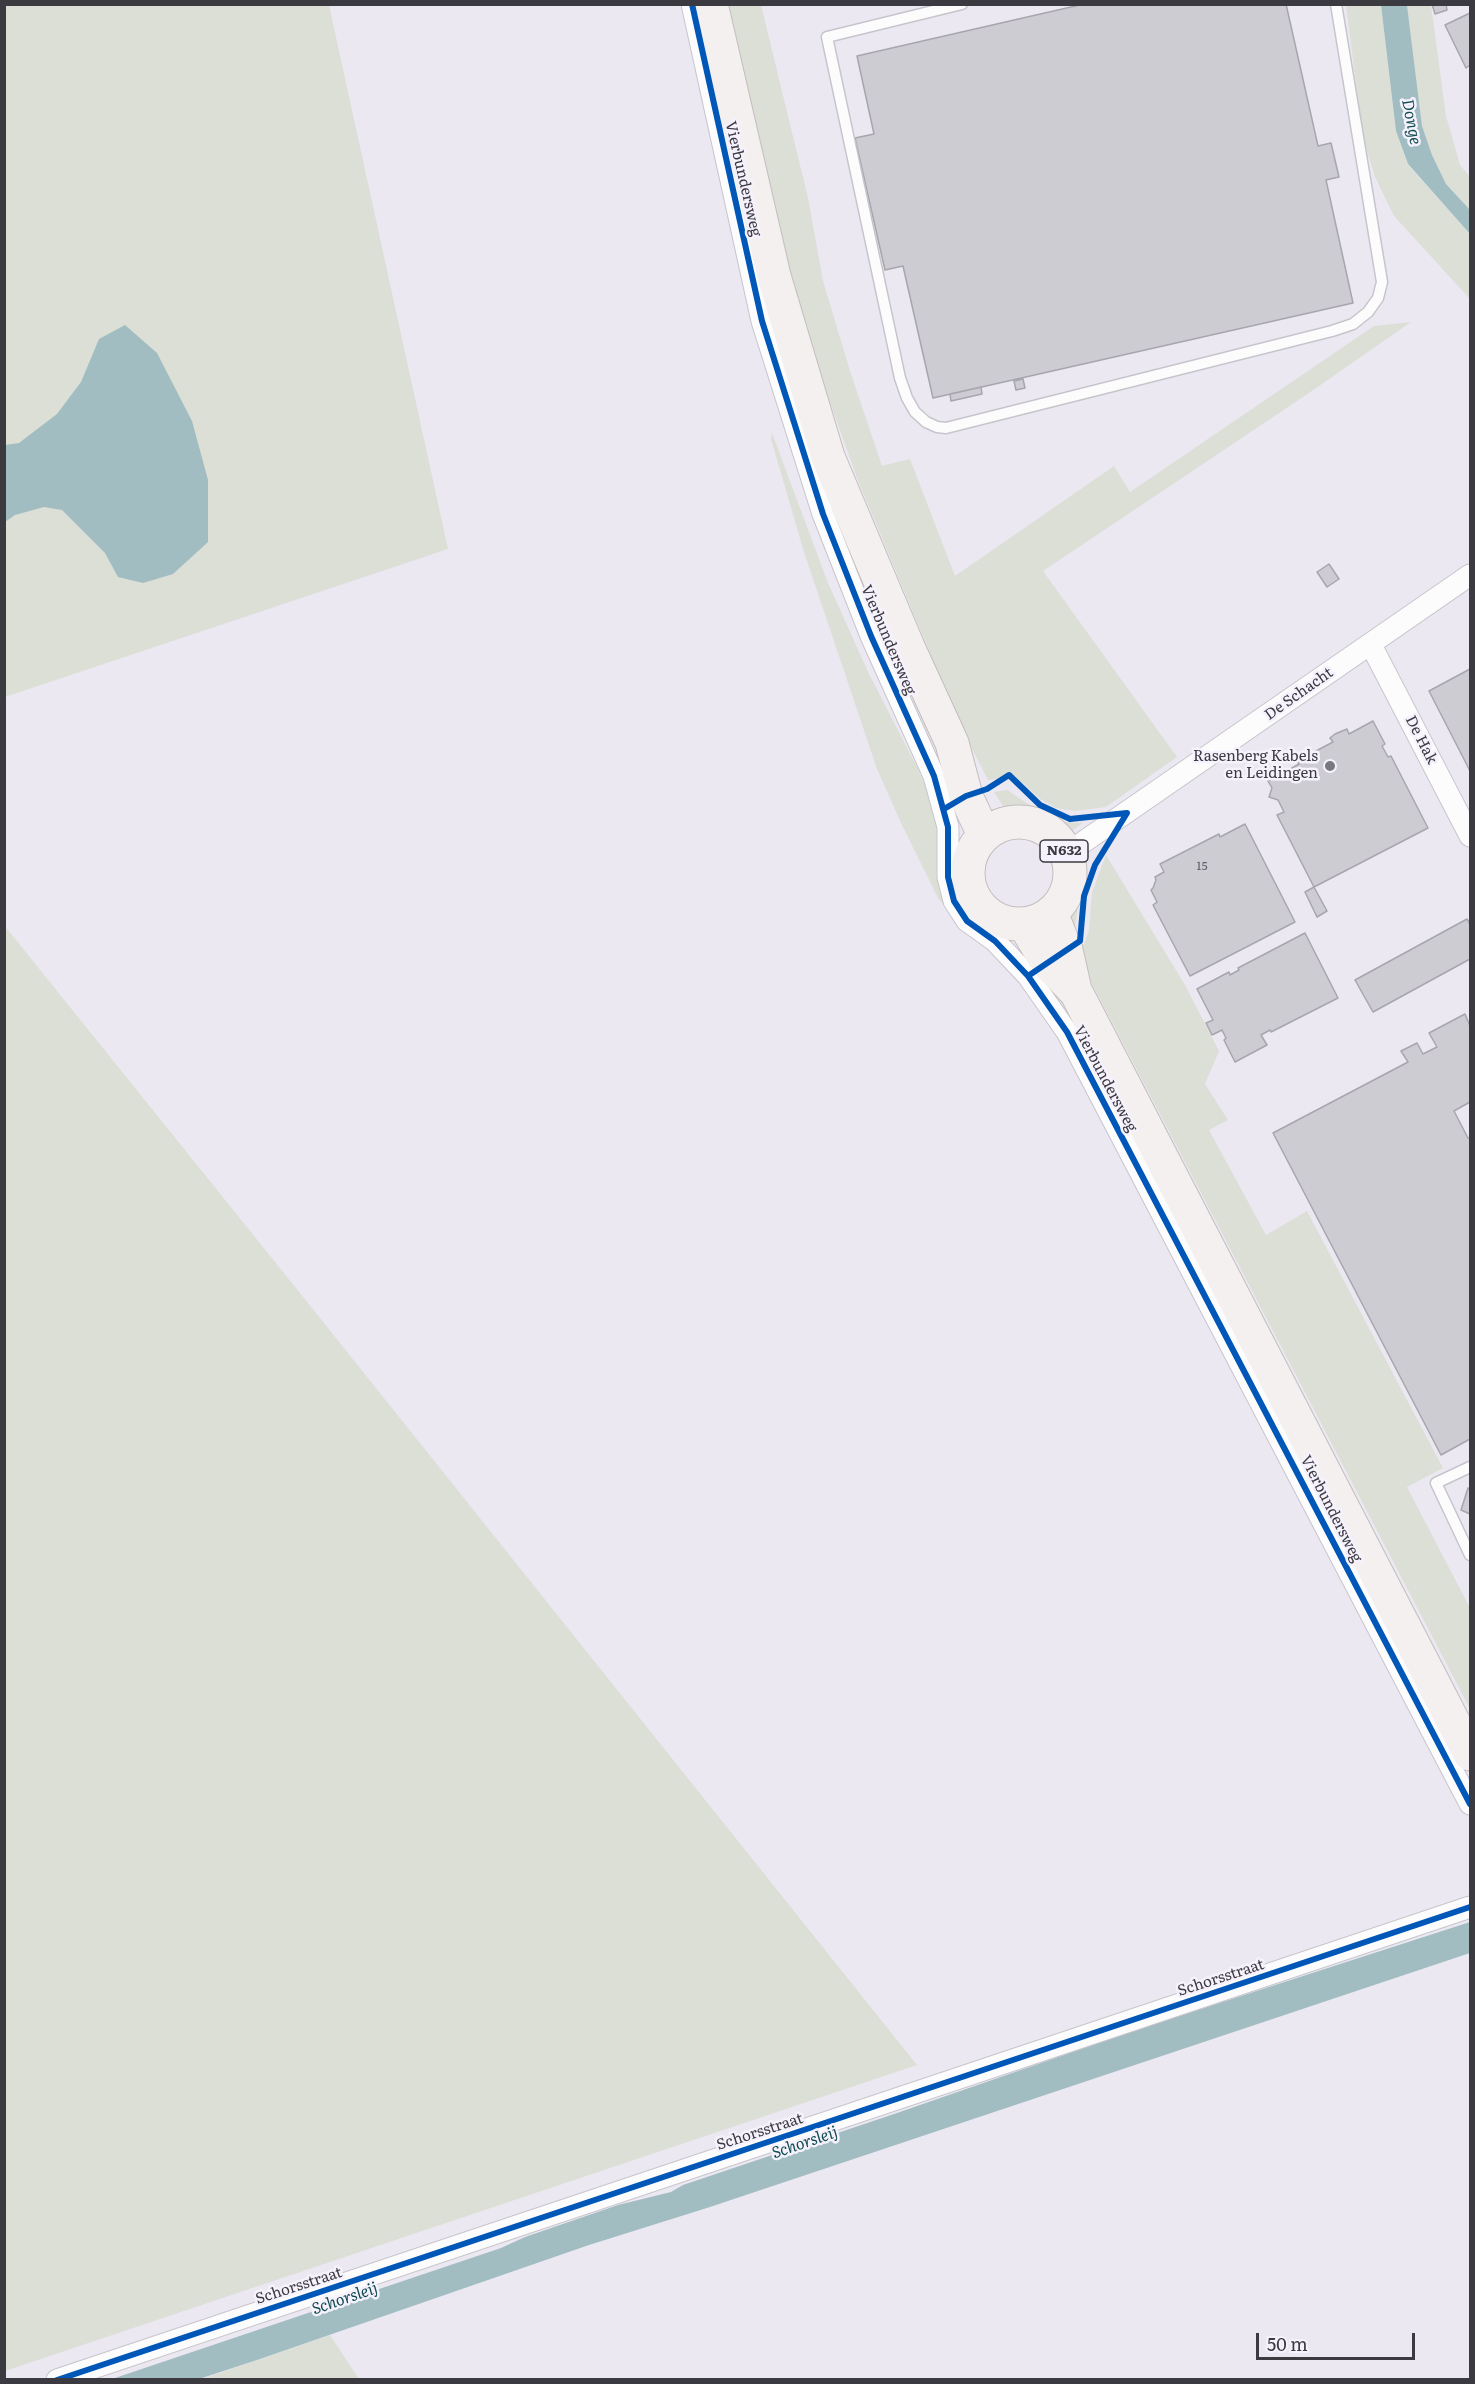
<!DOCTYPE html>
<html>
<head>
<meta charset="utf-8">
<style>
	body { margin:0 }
	#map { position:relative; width:1475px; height:2384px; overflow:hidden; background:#ebe8f2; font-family:Literata,serif }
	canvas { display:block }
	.frame { position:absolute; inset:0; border:6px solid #3c3a41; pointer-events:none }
	.scale { position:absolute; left:1256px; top:2333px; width:159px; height:27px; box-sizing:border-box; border:3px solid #3c3a41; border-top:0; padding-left:8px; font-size:18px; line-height:21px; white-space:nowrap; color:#3c3a41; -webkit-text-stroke:4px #f5f2fd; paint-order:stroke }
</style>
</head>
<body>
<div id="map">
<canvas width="1475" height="2384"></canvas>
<div class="frame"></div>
<div class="scale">50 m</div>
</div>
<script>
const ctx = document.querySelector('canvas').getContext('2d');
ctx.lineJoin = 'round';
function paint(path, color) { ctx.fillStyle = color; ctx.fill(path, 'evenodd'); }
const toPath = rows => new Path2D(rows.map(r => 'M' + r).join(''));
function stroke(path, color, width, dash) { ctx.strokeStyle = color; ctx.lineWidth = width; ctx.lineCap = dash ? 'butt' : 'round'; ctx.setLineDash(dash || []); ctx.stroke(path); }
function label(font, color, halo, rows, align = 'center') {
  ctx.font = font + ' Literata,serif'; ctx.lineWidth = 5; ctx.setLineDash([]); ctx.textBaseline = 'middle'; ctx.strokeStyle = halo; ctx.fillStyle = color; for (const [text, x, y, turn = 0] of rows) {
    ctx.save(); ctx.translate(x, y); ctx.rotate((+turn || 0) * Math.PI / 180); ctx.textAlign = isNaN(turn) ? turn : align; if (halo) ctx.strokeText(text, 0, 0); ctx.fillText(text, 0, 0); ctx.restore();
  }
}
paint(toPath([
	[4,5,329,5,448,549,5,697],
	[722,5,761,5,808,198,823,281,850,371,882,466,910,459,955,576,1114,466,1130,492,1374,326,1411,322,1309,393,1043,571,1177,757,1106,807,1075,811,1056,808,1040,799,1024,784,1009,778,988,780,959,723,857,478,806,335],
	[1346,5,1381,5,1396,131,1408,165,1470,234,1470,299,1394,216,1375,177,1363,138],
	[1407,5,1431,5,1446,116,1460,165,1470,177,1470,210,1446,184,1432,155,1422,126],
	[772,433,828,583,869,674,918,769,937,815,941,890,949,912,938,898,901,823,877,769,803,549,771,439],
	[1007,790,1052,820,1075,823,1084,822,1070,832,1051,831,1029,822,1013,821,994,792],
	[1106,855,1185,985,1219,1051,1205,1084,1228,1120,1209,1130,1266,1235,1307,1211,1443,1468,1407,1487,1470,1608,1470,1709,1075,951,1084,944,1089,930,1092,893],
	[1074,876,1080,888,1074,936,1066,924,1064,899],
	[4,925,308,1303,917,2065,5,2371],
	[330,2335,359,2379,199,2380,257,2360]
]), '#dbdfd6');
paint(toPath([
	[1381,5,1407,5,1422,126,1432,155,1446,184,1470,210,1470,234,1408,164,1396,131],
	[125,325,157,353,192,421,208,480,208,542,173,574,143,583,118,577,105,553,62,510,44,507,15,515,5,522,5,445,19,443,57,414,81,382,99,339],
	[1470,1922,1470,1953,710,2207,589,2245,257,2360,199,2379,109,2380,501,2248,525,2237,618,2205,671,2192,683,2185,897,2113,1136,2030]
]), '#a1bdc1');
const building = toPath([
	[1084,4,1286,4,1318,146,1331,143,1339,177,1326,180,1353,303,933,398,903,266,885,270,855,138,874,134,857,56,1084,4],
	[1432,4,1446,4,1447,10,1435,14,1432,4],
	[1470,13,1470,65,1466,68,1445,25,1470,13],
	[1023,379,1025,388,1016,390,1014,381,1023,379],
	[981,387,982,394,951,401,950,394,981,387],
	[1329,564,1339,579,1327,587,1317,572,1329,564],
	[1470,669,1470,771,1429,691,1470,669],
	[1373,721,1385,744,1382,746,1388,757,1391,756,1428,828,1314,887,1277,815,1284,812,1278,800,1269,797,1272,788,1268,781,1275,777,1278,768,1287,771,1299,764,1297,761,1333,742,1330,738,1335,734,1347,729,1349,734,1373,721],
	[1245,824,1295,922,1190,976,1153,905,1157,902,1151,890,1153,888,1156,880,1155,877,1164,872,1160,864,1219,834,1220,837,1245,824],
	[1314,887,1327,911,1317,917,1305,892,1314,887],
	[1467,919,1470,924,1470,959,1373,1012,1355,980,1467,919],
	[1305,933,1338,998,1271,1032,1270,1030,1261,1035,1267,1045,1235,1062,1224,1040,1226,1038,1222,1030,1212,1035,1206,1023,1213,1020,1197,989,1229,972,1230,975,1239,970,1238,968,1305,933],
	[1465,1014,1470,1026,1470,1102,1454,1111,1468,1138,1470,1138,1470,1439,1441,1455,1273,1133,1408,1062,1401,1051,1417,1043,1423,1054,1437,1047,1429,1033,1465,1014],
	[1468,1488,1470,1489,1470,1514,1461,1510,1468,1488]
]);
paint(building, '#ceccd3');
stroke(building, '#a8a5ad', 1.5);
const lane = toPath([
	[962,4,827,37,900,378,907,398,915,412,926,422,937,427,946,428,1332,331,1353,324,1368,312,1378,298,1382,282,1336,4],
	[1470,1467,1436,1483,1470,1555]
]);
const street = toPath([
	[692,4,762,321,823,514,871,636,934,776,948,827,948,877,954,901,967,921,995,941,1028,976,1067,1032,1470,1804],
	[1371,645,1470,836],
	[1066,854,1470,575],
	[57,2380,1470,1907]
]);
const primary = toPath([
	[711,4,774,276,828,457,908,647,952,743,966,796,984,835],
	'968 873a51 51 0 1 1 102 0a51 51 0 1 1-102 0Z',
	[1051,913,1066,950,1075,990,1470,1754],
	[1024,924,1047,962,1073,989]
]);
stroke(lane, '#c7c5cc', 13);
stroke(street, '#c7c5cc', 23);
stroke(primary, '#c4bdbe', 35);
stroke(lane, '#fcfcfd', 10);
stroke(street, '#fcfcfd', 21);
stroke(primary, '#f4f0f0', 33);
stroke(toPath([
	[692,4,762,321,823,514,871,636,934,776,948,827,948,877,954,901,967,921,995,941,1028,976,1067,1032,1470,1804],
	[944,809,966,796,987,789,1009,775,1040,805,1070,819,1127,813,1095,865,1084,896,1080,941,1028,976],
	[57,2380,1470,1907]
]), '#0057b8', 6);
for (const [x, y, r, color] of [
	[1330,766,6,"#79777f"]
]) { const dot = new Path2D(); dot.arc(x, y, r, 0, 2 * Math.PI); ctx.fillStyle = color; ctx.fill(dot); stroke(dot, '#f5f2fd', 2); }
label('12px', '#605e66', null, [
	["15",1202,866]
]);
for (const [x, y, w] of [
	[1064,851,48]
]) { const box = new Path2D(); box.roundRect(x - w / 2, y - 11, w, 22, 4.5); ctx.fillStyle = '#f5f2fd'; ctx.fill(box); stroke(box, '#3c3a41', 1.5); }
label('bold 14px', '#3c3a41', null, [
	["N632",1064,851]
]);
label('15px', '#3c3a41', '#f5f2fd', [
	["Vierbundersweg",743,179,77],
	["Vierbundersweg",888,640,67],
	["De Schacht",1299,694,-35],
	["De Hak",1421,740,63],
	["Vierbundersweg",1105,1079,62],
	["Vierbundersweg",1331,1509,63],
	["Schorsstraat",1221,1978,-18],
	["Schorsstraat",760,2132,-18],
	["Schorsstraat",299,2286,-18]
]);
label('15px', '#3c3a41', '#f5f2fd', [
	["Rasenberg Kabels",1318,757],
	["en Leidingen",1318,774]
], 'right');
label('italic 16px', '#114d51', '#f5f2fd', [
	["Donge",1411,122,79],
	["Schorsleij",805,2143,-19],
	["Schorsleij",345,2299,-19]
]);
</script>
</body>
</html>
